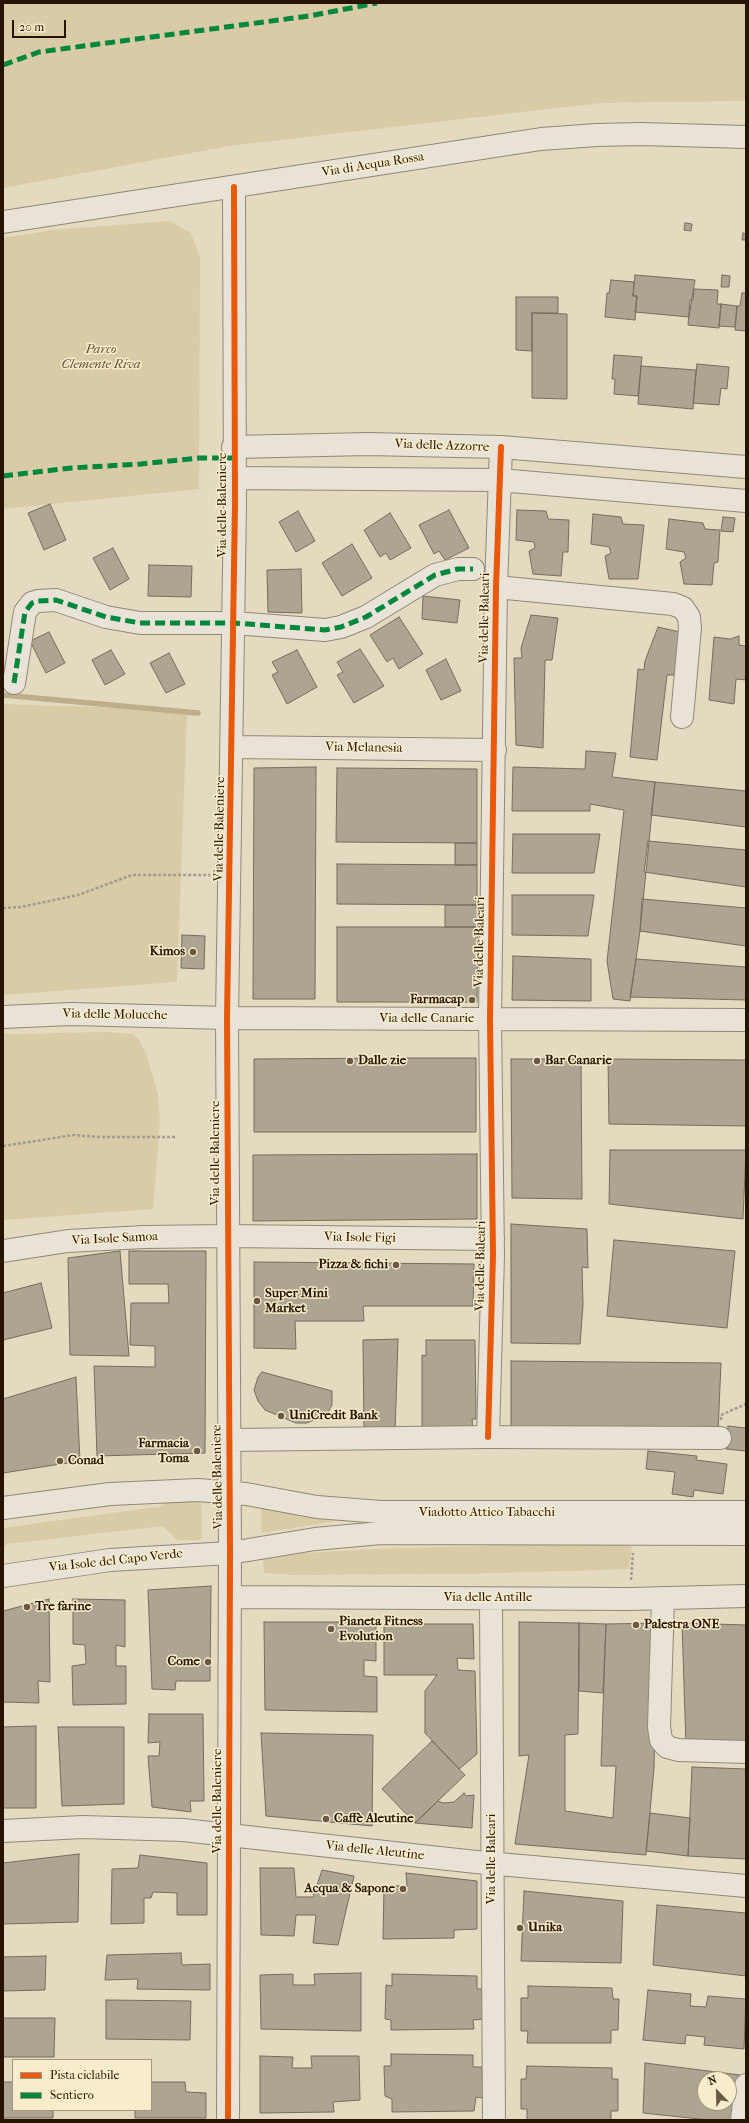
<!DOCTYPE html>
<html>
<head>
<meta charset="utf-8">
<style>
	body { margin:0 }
	#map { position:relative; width:749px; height:2123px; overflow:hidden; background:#e4dabf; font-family:"IM FELL French Canon",serif }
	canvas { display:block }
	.frame { position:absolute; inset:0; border:4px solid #271400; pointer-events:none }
	.legend { position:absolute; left:12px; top:2059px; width:140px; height:52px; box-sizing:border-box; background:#f7eccc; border:1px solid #a4967a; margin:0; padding:5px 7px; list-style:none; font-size:12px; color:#271400 }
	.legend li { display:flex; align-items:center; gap:8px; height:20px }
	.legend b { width:20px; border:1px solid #a4967a }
	.north { position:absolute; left:697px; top:2071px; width:40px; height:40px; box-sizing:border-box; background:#f7eccc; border:1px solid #a4967a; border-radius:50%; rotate:337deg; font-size:11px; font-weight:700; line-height:16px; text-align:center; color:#271400 }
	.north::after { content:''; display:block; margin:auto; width:14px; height:18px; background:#695943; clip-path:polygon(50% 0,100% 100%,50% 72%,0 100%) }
	.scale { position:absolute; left:12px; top:20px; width:54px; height:18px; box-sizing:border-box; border:2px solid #271400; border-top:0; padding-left:5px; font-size:12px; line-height:14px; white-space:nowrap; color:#271400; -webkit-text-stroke:3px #f7eccc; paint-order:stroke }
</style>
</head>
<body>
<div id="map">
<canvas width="749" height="2123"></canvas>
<div class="frame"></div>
<ul class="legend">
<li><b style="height:5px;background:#e8590c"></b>Pista ciclabile</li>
<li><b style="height:5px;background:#00873e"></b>Sentiero</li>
</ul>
<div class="north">N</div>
<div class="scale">20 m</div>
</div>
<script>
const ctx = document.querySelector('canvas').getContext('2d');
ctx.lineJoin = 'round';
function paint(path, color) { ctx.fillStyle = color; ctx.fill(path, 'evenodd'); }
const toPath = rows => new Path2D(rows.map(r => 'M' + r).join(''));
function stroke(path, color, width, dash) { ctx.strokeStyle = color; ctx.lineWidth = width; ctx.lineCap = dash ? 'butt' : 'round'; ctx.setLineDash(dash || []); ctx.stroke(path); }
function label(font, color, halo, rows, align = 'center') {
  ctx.font = font + ' "IM FELL French Canon",serif'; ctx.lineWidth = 3; ctx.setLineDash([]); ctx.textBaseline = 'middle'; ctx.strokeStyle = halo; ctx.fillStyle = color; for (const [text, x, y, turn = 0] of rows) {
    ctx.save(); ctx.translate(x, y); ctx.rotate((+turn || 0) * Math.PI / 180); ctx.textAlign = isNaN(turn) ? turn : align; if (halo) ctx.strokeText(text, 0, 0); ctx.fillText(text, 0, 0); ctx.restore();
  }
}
paint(toPath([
	[3,3,746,3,746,101,601,103,229,146,3,188],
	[170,221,191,233,200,257,199,489,3,509,3,238,52,230],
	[3,704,187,710,177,982,3,995],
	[108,1032,133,1034,139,1040,147,1056,158,1094,160,1121,153,1209,3,1220,3,1034],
	[169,1495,201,1496,202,1540,177,1540,163,1526,7,1544,3,1548,3,1528,163,1506],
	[261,1504,356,1518,262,1533],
	[511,1545,632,1545,629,1569,465,1574,293,1575,264,1573,263,1559,305,1553,376,1549]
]), '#d9cba6');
stroke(toPath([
	[3,695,198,713]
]), '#beae8a', 5.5);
const building = toPath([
	[685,223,692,224,691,231,684,230,685,223],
	[743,233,746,234,746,240,742,240,743,233],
	[635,275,695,280,689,317,635,312,637,296,633,296,635,275],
	[722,275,730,276,729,287,721,287,722,275],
	[611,280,634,282,633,296,637,296,635,320,605,317,607,293,609,293,611,280],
	[694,289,718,290,717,304,721,304,719,328,688,325,690,300,693,300,694,289],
	[742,293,746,293,746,331,735,330,737,306,740,306,742,293],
	[516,297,558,297,558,313,532,313,532,351,516,350,516,297],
	[721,304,737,306,735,327,719,326,721,304],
	[532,313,567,314,567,399,532,398,532,313],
	[614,355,642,357,638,396,614,394,615,379,612,379,614,355],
	[697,364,729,367,727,389,721,388,719,405,693,403,697,364],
	[641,366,696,370,693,409,638,404,641,366],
	[50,504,66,540,44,550,28,513,50,504],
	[449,510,469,548,445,560,439,551,434,554,419,525,449,510],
	[517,510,546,511,548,519,569,520,568,552,563,552,561,576,533,574,529,551,535,548,534,542,516,540,517,510],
	[298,511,315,541,296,552,279,522,298,511],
	[390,513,411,548,390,560,386,553,380,557,364,530,390,513],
	[593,514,621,517,623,524,644,525,638,579,609,579,605,556,611,553,609,547,591,544,593,514],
	[723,517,735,518,733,532,721,531,723,517],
	[669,519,703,523,705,529,720,530,718,562,714,563,712,585,684,584,680,562,686,558,684,552,666,549,669,519],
	[352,544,372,578,342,596,322,563,352,544],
	[113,548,129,579,110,590,93,558,113,548],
	[149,565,192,566,191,597,148,596,149,565],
	[301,569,302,613,268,612,267,570,301,569],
	[423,596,460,600,457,623,422,619,423,596],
	[531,615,558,618,552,660,545,660,543,748,516,745,514,658,522,658,521,648,531,615],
	[399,617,423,654,399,669,393,658,387,662,370,635,399,617],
	[658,627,684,633,675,675,667,675,657,760,630,757,638,669,644,670,645,661,658,627],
	[49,632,65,663,46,673,30,641,49,632],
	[739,636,739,645,746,646,746,680,736,679,734,704,709,700,714,637,730,639,739,636],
	[360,649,384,686,354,703,337,675,343,672,337,662,360,649],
	[111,650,125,674,105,685,92,660,111,650],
	[297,650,317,687,287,704,272,675,278,672,272,662,297,650],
	[169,653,185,684,166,693,150,663,169,653],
	[446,659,461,691,441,700,426,670,446,659],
	[586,751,616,753,612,777,655,782,640,931,630,1001,613,999,607,961,624,810,590,804,590,811,512,811,513,767,585,769,586,751],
	[316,767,315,999,253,999,254,768,316,767],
	[337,768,477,769,477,843,336,842,337,768],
	[655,782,746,791,746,827,651,815,655,782],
	[513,834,600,834,594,873,512,873,513,834],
	[648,841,746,850,746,887,644,872,648,841],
	[455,843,477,843,477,865,455,865,455,843],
	[337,864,477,865,477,905,337,904,337,864],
	[512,895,594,895,588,936,512,935,512,895],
	[642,899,746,908,746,946,640,931,642,899],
	[445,905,477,905,478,927,445,927,445,905],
	[337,927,478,927,477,1002,337,1002,337,927],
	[182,935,205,936,204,969,181,968,182,935],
	[513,956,591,959,591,1001,512,1000,513,956],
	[636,959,746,967,746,1000,630,997,636,959],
	[407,1058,476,1058,476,1132,254,1132,254,1059,407,1058],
	[511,1059,581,1059,582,1199,512,1198,511,1059],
	[608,1059,746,1060,746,1126,609,1124,608,1059],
	[610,1150,746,1150,743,1219,609,1204,610,1150],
	[477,1154,477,1219,253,1221,253,1155,477,1154],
	[511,1224,587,1229,588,1268,582,1267,583,1305,580,1344,511,1343,511,1224],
	[614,1240,735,1251,727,1328,607,1316,614,1240],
	[120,1251,129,1356,70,1355,68,1258,120,1251],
	[129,1251,206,1251,205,1453,97,1456,94,1366,155,1367,155,1346,130,1345,131,1303,169,1303,168,1284,129,1284,129,1251],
	[254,1262,474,1264,473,1306,363,1306,364,1321,295,1321,296,1349,254,1348,254,1262],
	[41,1283,52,1328,3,1340,3,1293,41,1283],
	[398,1339,395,1434,364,1434,363,1340,398,1339],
	[426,1340,475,1340,476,1419,472,1419,473,1432,422,1432,422,1355,426,1356,426,1340],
	[511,1361,721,1363,718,1432,511,1432,511,1361],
	[262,1372,332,1391,332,1405,327,1414,307,1423,296,1423,265,1410,258,1401,254,1390,258,1377,262,1372],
	[76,1377,80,1461,3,1473,3,1399,76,1377],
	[728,1426,746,1428,746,1451,726,1449,728,1426],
	[648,1451,697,1456,696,1460,727,1464,723,1494,694,1490,693,1497,672,1494,675,1472,646,1469,648,1451],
	[211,1586,210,1681,176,1681,175,1690,152,1689,148,1590,211,1586],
	[49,1599,50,1682,38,1681,39,1703,3,1702,3,1611,49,1599],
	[73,1599,125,1600,125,1647,116,1645,116,1666,126,1666,126,1704,73,1705,72,1666,86,1664,85,1645,73,1644,73,1599],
	[264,1622,376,1622,376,1661,364,1660,364,1676,377,1677,377,1712,265,1710,264,1622],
	[519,1622,579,1623,578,1734,565,1735,565,1811,613,1818,616,1766,601,1766,606,1624,658,1623,654,1768,646,1855,515,1844,529,1755,519,1756,519,1622],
	[579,1623,606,1624,603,1693,579,1691,579,1623],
	[682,1623,746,1625,746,1746,686,1746,682,1623],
	[384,1624,473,1624,474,1659,457,1658,458,1670,475,1671,477,1754,459,1769,425,1733,425,1691,437,1675,384,1675,384,1624],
	[149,1714,203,1714,204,1801,190,1801,191,1812,152,1807,148,1756,159,1756,160,1742,148,1743,149,1714],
	[36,1726,36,1808,3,1808,3,1727,36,1726],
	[58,1727,124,1727,124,1804,62,1806,58,1727],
	[261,1733,373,1735,372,1826,266,1816,261,1733],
	[432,1741,465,1775,415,1823,382,1789,432,1741],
	[692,1767,746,1769,746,1859,688,1856,692,1767],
	[464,1793,466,1796,474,1795,472,1828,415,1823,438,1801,443,1803,454,1802,464,1793],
	[650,1813,690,1818,688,1856,646,1851,650,1813],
	[79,1854,78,1922,3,1924,3,1863,79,1854],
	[140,1855,207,1863,207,1915,177,1915,177,1893,153,1892,151,1898,144,1898,144,1923,111,1924,112,1869,138,1868,140,1855],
	[260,1868,294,1868,296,1897,313,1897,322,1870,354,1876,338,1945,313,1943,316,1915,296,1915,294,1936,261,1935,260,1868],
	[406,1873,477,1881,477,1929,454,1930,454,1938,383,1939,384,1886,407,1886,406,1873],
	[524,1891,623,1901,621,1963,521,1961,524,1891],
	[657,1905,746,1913,746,1976,653,1965,657,1905],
	[181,1953,182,1965,210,1964,210,1990,137,1989,138,1979,105,1980,107,1955,181,1953],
	[46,1956,45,1990,3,1991,3,1957,46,1956],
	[361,1973,361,2031,261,2029,260,1975,293,1974,293,1985,315,1985,314,1974,361,1973],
	[392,1974,477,1976,477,1989,483,1989,484,2019,473,2020,474,2029,391,2030,391,2020,385,2019,386,1985,392,1986,392,1974],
	[528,1986,612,1988,613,1999,619,1999,618,2030,611,2030,611,2043,527,2043,528,2031,521,2031,521,1998,528,1998,528,1986],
	[648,1990,691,1994,690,2006,706,2007,708,1996,746,1999,744,2049,704,2045,705,2037,686,2035,685,2044,643,2040,648,1990],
	[106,2000,191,2001,190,2040,106,2039,106,2000],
	[3,2018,55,2018,54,2057,3,2057,3,2018],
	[391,2054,473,2055,473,2067,482,2067,483,2098,476,2097,474,2111,392,2112,392,2099,385,2096,384,2066,391,2066,391,2054],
	[260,2056,293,2057,292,2068,312,2068,311,2056,359,2056,360,2100,333,2102,334,2112,260,2113,260,2056],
	[645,2063,740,2075,736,2120,709,2120,643,2113,645,2063],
	[705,2079,729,2079,729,2103,705,2103,705,2079],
	[527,2066,612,2068,612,2079,618,2079,618,2111,611,2111,611,2120,527,2120,527,2109,521,2109,521,2079,526,2079,527,2066],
	[3,2082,13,2082,13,2110,53,2110,53,2118,3,2118,3,2082],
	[151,2082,185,2082,186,2092,206,2093,206,2118,135,2118,135,2110,151,2110,151,2082]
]);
paint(building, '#ada592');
stroke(building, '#756d5d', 1);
const minor = toPath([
	[3,222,541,139,597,135,641,134,746,137],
	[233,447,368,444,501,447,746,467],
	[235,478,499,480,746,501],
	[496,587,673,604,683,608,689,617,690,628,682,717],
	[14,683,25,612,32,603,38,601,56,600,106,617,140,623,234,623,325,630,341,627,366,617,435,575,458,569,473,569],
	[232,747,495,750],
	[3,1017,71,1014,227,1018,746,1020],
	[3,1251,68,1241,144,1237,227,1236,493,1239],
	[488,1437,493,1255,490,1019,496,587,501,447],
	[229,1440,488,1437,720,1438],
	[3,1508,110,1494,198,1490,246,1494,317,1507,381,1512,746,1512],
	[3,1576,110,1560,230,1553,315,1539,381,1533,746,1534],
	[230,1597,630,1599,746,1596],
	[491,1599,494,2120],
	[663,1599,659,1727,661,1740,667,1747,678,1750,746,1752],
	[3,1831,83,1827,183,1830,476,1862,746,1886],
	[228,2120,230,1553,227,1018,235,504,234,187],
	[742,2120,746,2085]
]);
stroke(minor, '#908876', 24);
stroke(toPath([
	[3,908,21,907,78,895,132,875,210,875],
	[3,1146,74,1135,99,1137,177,1137],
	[721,1420,721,1415,746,1404],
	[631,1580,633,1553]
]), '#a29c90', 2.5, [3, 2]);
stroke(minor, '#e8e3d6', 22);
stroke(toPath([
	[3,65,39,52,309,16,377,3],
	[3,476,71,468,141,464,199,458,234,458],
	[14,683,25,612,32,603,38,601,56,600,106,617,140,623,234,623,325,630,341,627,366,617,435,575,458,569,473,569]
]), '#00873e', 5, [10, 5]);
stroke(toPath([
	[488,1437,493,1255,490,1019,496,587,501,447],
	[228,2120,230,1553,227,1018,235,504,234,187]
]), '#e8590c', 6);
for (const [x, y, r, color] of [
	[193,952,4,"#695943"],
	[472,1000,4,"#695943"],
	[350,1061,4,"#695943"],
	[537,1061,4,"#695943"],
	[396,1265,4,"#695943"],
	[257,1301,4,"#695943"],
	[281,1416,4,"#695943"],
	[197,1451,4,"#695943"],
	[60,1461,4,"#695943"],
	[27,1607,4,"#695943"],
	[636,1625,4,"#695943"],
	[331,1629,4,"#695943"],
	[208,1662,4,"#695943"],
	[326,1819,4,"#695943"],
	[403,1889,4,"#695943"],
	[520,1928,4,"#695943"]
]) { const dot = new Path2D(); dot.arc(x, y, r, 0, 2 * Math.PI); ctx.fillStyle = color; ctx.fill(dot); stroke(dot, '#f7eccc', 1.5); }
label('13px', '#271400', '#f7eccc', [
	["Via di Acqua Rossa",373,165,-9],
	["Via delle Azzorre",442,446,2],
	["Via delle Baleniere",223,505,-90],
	["Via delle Baleari",485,618,-89],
	["Via Melanesia",364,748,1],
	["Via delle Baleniere",220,829,-89],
	["Via delle Baleari",480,942,-89],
	["Via delle Molucche",115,1015,1],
	["Via delle Canarie",427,1019],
	["Via delle Baleniere",216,1153,-90],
	["Via Isole Figi",360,1238,1],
	["Via Isole Samoa",115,1239,-3],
	["Via delle Baleari",481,1266,-89],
	["Via delle Baleniere",218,1477,-91],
	["Viadotto Attico Tabacchi",487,1513],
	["Via Isole del Capo Verde",116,1561,-6],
	["Via delle Antille",488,1598],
	["Via delle Baleniere",218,1801,-90],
	["Via delle Aleutine",375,1851,6],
	["Via delle Baleari",492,1859,-90]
]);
label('italic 13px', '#625033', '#f7eccc', [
	["Parco",101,350],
	["Clemente Riva",101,365]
]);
label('bold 13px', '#271400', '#f7eccc', [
	["Kimos",185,952,"right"],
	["Farmacap",464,1000,"right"],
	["Dalle zie",358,1061],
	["Bar Canarie",545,1061],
	["Pizza & fichi",388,1265,"right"],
	["Super Mini",265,1294],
	["Market",265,1309],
	["UniCredit Bank",289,1416],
	["Farmacia",189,1444,"right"],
	["Toma",189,1459,"right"],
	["Conad",68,1461],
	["Tre farine",35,1607],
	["Pianeta Fitness",339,1622],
	["Evolution",339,1637],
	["Palestra ONE",644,1625],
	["Come",200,1662,"right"],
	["Caffè Aleutine",334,1819],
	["Acqua & Sapone",395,1889,"right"],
	["Unika",528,1928]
], 'left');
</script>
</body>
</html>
